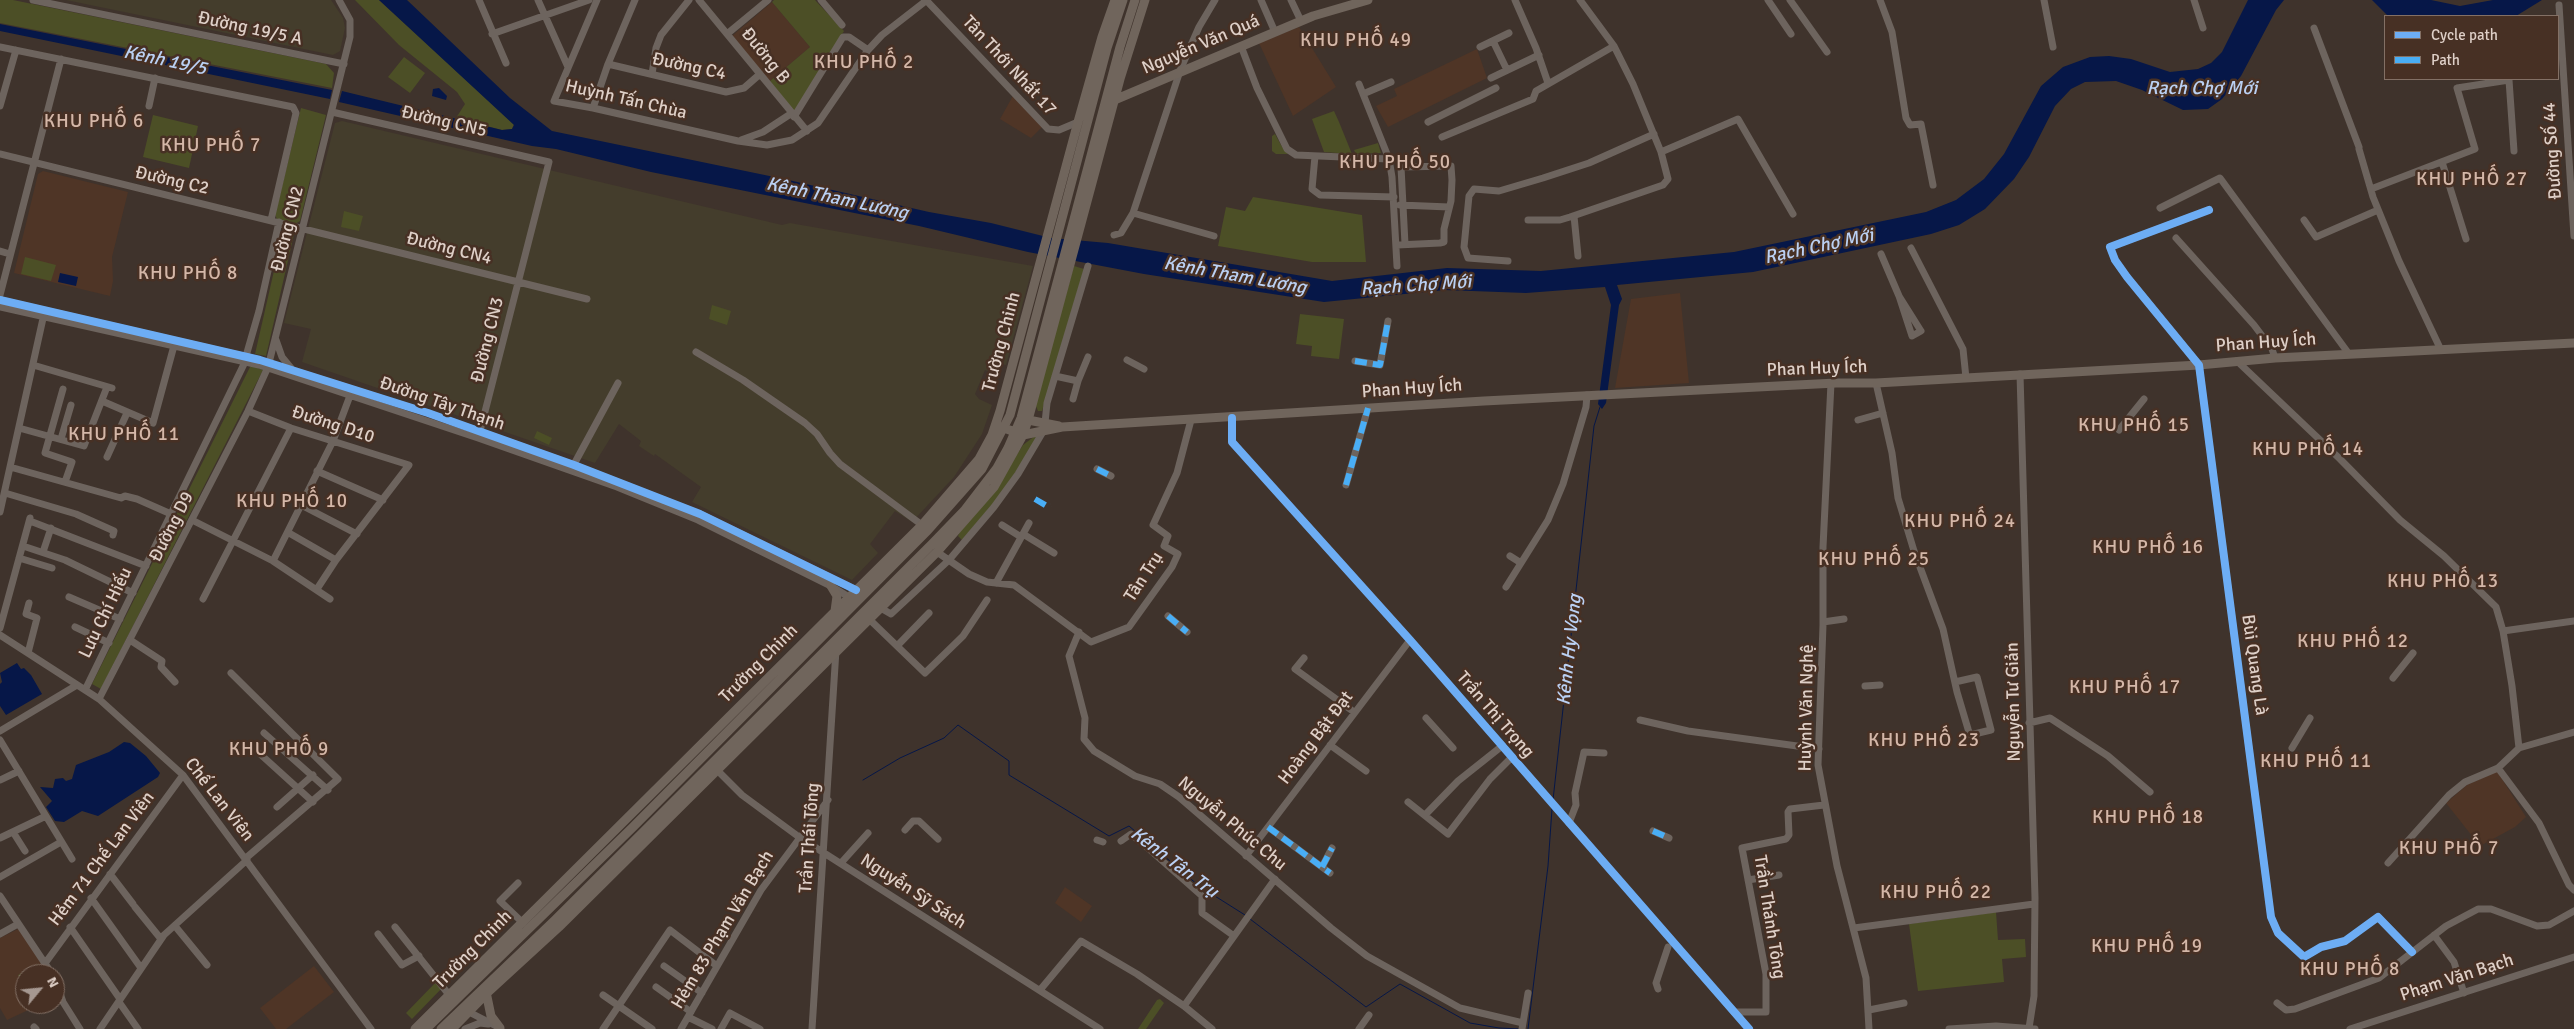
<!DOCTYPE html>
<html>
<head>
<meta charset="utf-8">
<style>
	body { margin:0 }
	#map { position:relative; width:2574px; height:1029px; overflow:hidden; background:#3f332c; font-family:Signika,sans-serif }
	canvas { display:block }
	.legend { position:absolute; left:2384px; top:15px; width:175px; height:65px; box-sizing:border-box; background:#473024; border:1px solid #837065; margin:0; padding:6px 9px; list-style:none; font-size:15px; color:#decfc7 }
	.legend li { display:flex; align-items:center; gap:10px; height:25px }
	.legend b { width:25px; border:1px solid #837065 }
	.north { position:absolute; left:15px; top:964px; width:50px; height:50px; box-sizing:border-box; background:#473024; border:1px solid #837065; border-radius:50%; rotate:62deg; font-size:14px; font-weight:700; line-height:20px; text-align:center; color:#decfc7 }
	.north::after { content:''; display:block; margin:auto; width:18px; height:22px; background:#a69891; clip-path:polygon(50% 0,100% 100%,50% 72%,0 100%) }
</style>
</head>
<body>
<div id="map">
<canvas width="2574" height="1029"></canvas>
<ul class="legend">
<li><b style="height:6px;background:#6dadf4"></b>Cycle path</li>
<li><b style="height:6px;background:#49aef6"></b>Path</li>
</ul>
<div class="north">N</div>
</div>
<script>
const ctx = document.querySelector('canvas').getContext('2d');
ctx.lineJoin = 'round';
function paint(path, color) { ctx.fillStyle = color; ctx.fill(path, 'evenodd'); }
const toPath = rows => new Path2D(rows.map(r => 'M' + r).join(''));
function stroke(path, color, width, dash) { ctx.strokeStyle = color; ctx.lineWidth = width; ctx.lineCap = dash ? 'butt' : 'round'; ctx.setLineDash(dash || []); ctx.stroke(path); }
function label(font, color, halo, rows, align = 'center') {
  ctx.font = font + ' Signika,sans-serif'; ctx.lineWidth = 5; ctx.setLineDash([]); ctx.textBaseline = 'middle'; ctx.strokeStyle = halo; ctx.fillStyle = color; for (const [text, x, y, turn = 0] of rows) {
    ctx.save(); ctx.translate(x, y); ctx.rotate((+turn || 0) * Math.PI / 180); ctx.textAlign = isNaN(turn) ? turn : align; if (halo) ctx.strokeText(text, 0, 0); ctx.fillText(text, 0, 0); ctx.restore();
  }
}
paint(toPath([
	[772,2,810,47,770,81,732,36],
	[1299,27,1336,87,1293,116,1259,43],
	[1477,49,1487,78,1388,127,1376,106,1397,96,1394,89],
	[1014,94,1043,126,1031,138,1000,119],
	[43,171,128,192,112,257,113,281,110,296,14,273,38,174],
	[1680,293,1689,383,1615,388,1631,299],
	[2497,771,2526,817,2515,827,2480,846,2446,803,2467,785],
	[1065,887,1092,906,1081,922,1055,903],
	[20,928,50,974,25,974,25,1004,41,1004,7,1020,0,1008,0,938],
	[314,966,334,992,286,1029,276,1029,260,1008]
]), '#4f3526');
paint(toPath([
	[66,0,331,0,343,18,345,28,340,51,333,55],
	[342,121,782,225,790,223,1033,266,1006,365,1000,364,997,375,985,370,975,394,979,399,992,405,982,434,954,477,912,522,895,511,870,544,878,553,852,580,692,502,701,487,655,454,654,456,639,446,641,441,619,424,595,463,302,362,311,329,284,323,335,123]
]), '#443d2c');
paint(toPath([
	[0,0,13,0,326,64,334,73,332,88,0,23],
	[355,0,379,0,514,124,512,129,502,130,456,118,465,104,457,92,399,45],
	[774,0,815,0,844,31,794,114,770,81,810,47,772,2],
	[404,57,425,73,410,93,388,77],
	[301,108,326,115,300,221,295,224,277,219,275,215],
	[1334,111,1339,122,1352,154,1324,152,1312,119],
	[153,115,198,126,189,168,143,157],
	[1275,134,1281,145,1288,154,1276,154,1272,151,1272,136],
	[1378,143,1381,153,1356,154,1354,150],
	[1253,197,1362,215,1366,262,1312,262,1218,246,1226,207,1245,211],
	[344,211,363,216,359,231,341,227],
	[284,227,295,230,266,356,255,354],
	[25,257,56,265,51,281,21,274],
	[1074,266,1084,269,1042,411,1038,411,1035,404],
	[712,305,731,311,727,325,709,319],
	[1300,314,1344,319,1339,359,1311,356,1312,346,1296,344],
	[251,365,263,370,101,689,92,684],
	[537,431,552,438,549,445,534,438],
	[1036,435,1041,435,998,498,962,540,958,536,960,532,994,490,1023,445],
	[1996,912,1998,940,2025,939,2026,957,2002,959,2004,982,1918,991,1909,924],
	[38,964,43,974,25,974,25,987,18,975],
	[436,982,442,988,412,1019,406,1013],
	[1160,999,1164,1003,1146,1029,1138,1029,1157,1000]
]), '#4c4f26');
paint(toPath([
	[379,0,407,0,510,98,552,131,784,179,929,212,991,223,1051,238,1108,243,1332,281,1447,268,1541,271,1734,252,1926,212,1956,200,1984,179,2004,154,2041,86,2063,67,2090,57,2109,56,2131,59,2170,72,2198,69,2211,63,2222,52,2248,0,2284,0,2276,10,2241,76,2222,99,2208,109,2183,110,2142,90,2116,81,2085,82,2071,89,2055,106,2029,157,2014,179,1985,209,1959,225,1931,234,1753,272,1617,285,1622,299,1619,305,1606,403,1602,409,1598,404,1611,305,1605,287,1526,293,1445,290,1324,302,1144,274,1028,252,919,226,651,172,556,149,532,146,339,102,342,91,502,130,512,129,514,125],
	[2372,0,2431,0,2460,6,2493,0,2542,0,2516,16,2388,16],
	[0,24,332,90,330,99,0,31],
	[439,88,447,96,446,100,432,96,433,89],
	[60,273,78,277,76,286,58,282],
	[17,663,21,669,24,668,31,675,42,694,6,715,0,706,0,684,2,682,0,673],
	[124,742,130,743,146,756,160,773,158,777,98,816,82,811,64,822,55,821,46,807,52,801,40,787,53,788,55,779,63,778,66,781,72,779,76,765,109,752]
]), '#061748');
stroke(toPath([
	[863,780,900,758,944,738,958,725,1009,761,1009,775,1109,836,1129,826,1199,886,1245,915],
	[1553,800,1594,426,1600,407],
	[1250,919,1366,1007,1400,984,1470,1023,1499,1028,1520,1029],
	[1528,1029,1548,866,1552,809]
]), '#061748', 1);
stroke(toPath([
	[33,0,344,64],
	[479,0,506,63],
	[538,0,568,67],
	[597,0,554,101,593,108,738,141,767,145,792,140,818,123,868,50,882,35,927,0],
	[699,0,807,131],
	[821,0,842,25],
	[926,0,1048,129,1059,130,1078,122],
	[1261,0,1275,32],
	[1291,0,1301,21],
	[1515,0,1536,48,1548,83],
	[1768,0,1791,34],
	[1790,0,1827,52],
	[1880,0,1892,32,1906,118,1910,125,1921,124,1933,185],
	[2044,0,2053,47],
	[2194,0,2203,28],
	[2559,5,2574,236],
	[2314,28,2359,147],
	[492,34,589,0],
	[727,34,768,0],
	[1493,41,1507,70],
	[1241,46,1257,88,1287,149,1296,155,1389,159],
	[0,47,293,107,296,113,271,220],
	[1480,47,1509,33],
	[608,64,726,92,744,88,760,74],
	[652,74,656,48,661,35,689,0],
	[1491,78,1539,55],
	[1359,84,1389,159,1392,177,1397,266],
	[1363,94,1391,82],
	[0,106,16,50],
	[149,106,155,78],
	[593,108,608,64,635,0],
	[332,112,549,162,479,435],
	[794,117,843,37,849,37,868,50],
	[1428,122,1496,88],
	[1442,137,1533,99,1536,91,1614,46],
	[741,140,763,132,792,113],
	[2359,149,2373,197,2399,261,2440,348],
	[1661,152,1738,119,1793,214],
	[0,154,587,299],
	[1315,156,1312,189,1320,195,1394,197],
	[2442,162,2466,239],
	[2371,189,2475,149,2457,88,2509,80,2514,151],
	[1400,205,1449,207],
	[2160,208,2220,178,2349,354],
	[2209,210,2110,247,2115,260,2127,277,2199,365,2271,917,2278,933,2304,957,2321,947,2345,941,2378,917,2412,952],
	[1133,213,1214,236],
	[1574,216,1578,256],
	[1528,220,1560,220,1570,217,1663,185,1668,179,1661,152,1633,84,1614,46,1580,0],
	[2304,220,2316,237,2378,210],
	[1114,235,1121,233,1133,213,1181,68,1199,27,1215,0],
	[2176,238,2254,325,2272,349,2275,358],
	[1397,245,1440,243,1444,242,1444,229,1451,201,1452,180,1451,166,1401,167,1405,244],
	[1911,248,1963,349,1966,378],
	[0,251,10,254],
	[1881,254,1899,296,1912,336,1921,331,1899,296],
	[1508,261,1468,258,1464,247,1469,196,1474,189,1499,191,1543,178,1589,163,1654,134],
	[0,295,61,59],
	[0,300,260,360,428,413,574,465,700,514,856,590],
	[0,307,259,365,478,438,617,487,698,520,831,586,849,597],
	[276,340,282,357,291,368],
	[696,352,743,380,805,423,817,434,830,453,840,464,922,525],
	[246,356,259,311,279,222],
	[1127,360,1144,369],
	[1355,361,1380,365,1388,321],
	[2237,361,2340,459,2400,520,2444,556,2496,607,2503,631,2512,686,2519,748],
	[33,365,112,388],
	[2020,374,2035,898,2034,996,2029,1028],
	[1055,376,1078,381,1088,357],
	[1831,383,1823,547,1823,625,1818,765,1837,866,1866,978,1869,1029],
	[1876,383,1892,453,1898,498,1914,551,1943,629,1957,692,1968,729,1970,735,1991,730,1977,677,1955,682],
	[63,389,45,453,72,462,65,482],
	[1073,399,1078,381],
	[102,401,153,423,175,342],
	[248,411,291,428,409,465,336,560,317,589],
	[1232,418,1232,442,1410,640,1749,1029],
	[1858,420,1883,413],
	[1045,423,1047,403,1088,266],
	[19,428,84,446,107,387],
	[2119,430,2144,399],
	[61,439,71,405],
	[107,457,127,413],
	[10,467,121,498,125,496,137,499,171,514],
	[572,468,618,383],
	[1097,469,1111,476],
	[317,471,383,500],
	[1346,485,1368,408],
	[5,493,76,514,114,531,113,535],
	[301,505,357,534],
	[0,512,44,314],
	[192,520,273,561,330,599],
	[30,521,146,566],
	[1002,525,1021,537],
	[289,533,336,560],
	[1023,534,1054,553],
	[23,546,65,560,133,593],
	[43,552,51,528],
	[937,552,969,574,987,582,1014,585,1091,642,1129,627,1172,567,1178,554,1164,546,1168,536,1153,525,1177,473,1191,420],
	[1510,556,1521,563],
	[19,558,52,568],
	[273,561,333,441,351,393],
	[996,583,1029,523],
	[1506,587,1548,520,1563,484,1586,407,1587,395],
	[69,597,120,619],
	[203,599,291,428],
	[879,607,891,614,949,560,994,507,1018,474,1044,430],
	[1168,616,1187,632],
	[868,618,925,673,963,636,987,600],
	[1823,622,1844,619],
	[75,627,109,643],
	[0,628,30,518],
	[2503,631,2574,621],
	[1079,632,1069,656,1085,718,1084,739,1094,751,1135,776,1160,784,1179,797,1331,928,1367,956,1460,1008,1523,1023],
	[0,635,99,699,183,775,371,1029],
	[130,640,162,661,161,667,175,682],
	[897,646,929,613],
	[28,653,37,618,26,614,29,603],
	[1304,658,1295,669,1354,712],
	[231,673,338,779,246,858],
	[2393,678,2413,653],
	[1865,686,1880,685],
	[85,690,245,362],
	[99,699,248,411,268,367,350,37,350,20,339,0],
	[1426,718,1453,748],
	[1640,720,1688,731,1819,749],
	[2029,723,2050,718,2108,756,2150,792],
	[0,731,77,685],
	[264,733,328,790],
	[0,740,72,859],
	[1330,745,1366,771],
	[2292,748,2310,718],
	[259,753,313,802],
	[2498,768,2539,823,2569,885,2574,890],
	[717,770,742,795,799,837,1100,1029],
	[0,780,19,771],
	[1408,802,1448,834,1490,779,1512,757],
	[277,807,313,775],
	[1425,815,1458,781,1502,746],
	[1569,823,1576,805,1575,793,1584,752,1604,753],
	[1268,827,1330,873],
	[905,830,913,821,919,821,938,839],
	[1653,831,1669,838],
	[13,832,25,851],
	[0,838,46,816],
	[1097,840,1103,842],
	[1121,841,1131,834,1149,849,1202,896,1202,913,1234,936],
	[1246,856,1410,640],
	[841,863,868,833],
	[2388,863,2449,795,2465,782,2498,768,2519,748,2574,732],
	[1322,867,1332,848],
	[110,874,133,904],
	[0,877,61,842],
	[1748,880,1779,875],
	[518,883,500,901,523,923],
	[0,896,52,974],
	[91,898,141,968],
	[135,907,161,939],
	[175,926,207,965],
	[70,927,120,999],
	[395,927,450,996],
	[1854,928,2034,904],
	[0,934,18,924],
	[378,934,402,965,419,956],
	[2434,935,2454,962,2464,993],
	[46,962,183,775],
	[664,966,702,993],
	[55,979,63,1002,80,1029],
	[656,987,691,1012],
	[1658,989,1656,983,1668,947],
	[1040,990,1081,941,1137,974,1184,1006,1212,1029],
	[603,995,652,1029],
	[119,1002,138,1029],
	[2277,1003,2286,1010,2295,1009,2379,978,2446,926,2478,909,2491,909,2537,926,2549,925,2574,911],
	[1184,1006,1275,879],
	[1869,1010,1904,1003],
	[469,1012,500,1028],
	[1734,1012,1766,1012,1766,974,1742,848,1786,839,1789,835,1788,812,1790,809,1824,805],
	[688,1017,712,1029],
	[34,1027,36,1029],
	[100,1029,164,935,247,860],
	[465,1029,480,1023,488,1024],
	[603,1029,670,930,717,966],
	[681,1029,761,890,828,800],
	[721,1029,730,1013,760,1029],
	[812,1029,836,650],
	[1359,1029,1369,1015],
	[1522,1029,1528,993],
	[1949,1029,1996,1026,2035,1029],
	[2350,1029,2574,957]
]), '#6d645e', 7);
stroke(toPath([
	[1112,101,1313,16,1368,0],
	[1023,419,1059,426],
	[996,425,1023,435,1062,427,1484,401,1836,383,1876,383,2199,365,2275,358,2574,343],
	[831,586,837,596,835,611],
	[486,992,491,1016,500,1028],
	[415,1029,922,525,979,459,992,435,1000,411,1078,122,1102,37,1115,0],
	[426,1029,633,827,928,530,982,469,1010,415,1107,48,1123,0],
	[441,1029,555,920,932,544,964,511,997,468,1008,448,1021,418,1120,47,1135,0],
	[452,1029,486,994,559,927,937,552,994,487,1023,435,1028,420,1120,79,1145,0]
]), '#70655c', 9);
stroke(toPath([
	[1355,361,1380,365,1388,321],
	[1097,469,1111,476],
	[1346,485,1368,408],
	[1035,499,1047,506,1051,505],
	[1168,616,1187,632],
	[1268,827,1330,873],
	[1653,831,1669,838],
	[1322,867,1332,848]
]), '#49aef6', 6, [12, 6]);
stroke(toPath([
	[2209,210,2110,247,2115,260,2127,277,2199,365,2271,917,2278,933,2304,957,2321,947,2345,941,2378,917,2412,952],
	[0,300,260,360,428,413,574,465,700,514,856,590],
	[1232,418,1232,442,1410,640,1749,1029]
]), '#6dadf4', 8);
label('18px', '#decfc7', '#473024', [
	["Đường 19/5 A",250,29,12],
	["Nguyễn Văn Quá",1201,45,-23],
	["Đường B",765,56,51],
	["Tân Thới Nhất 17",1009,66,47],
	["Đường C4",689,67,12],
	["Huỳnh Tấn Chùa",626,100,13],
	["Đường CN5",444,122,13],
	["Đường Số 44",2553,151,-94],
	["Đường C2",172,181,13],
	["Đường CN2",288,229,-76],
	["Đường CN4",449,249,14],
	["Đường CN3",488,340,-76],
	["Trường Chinh",1002,342,-75],
	["Phan Huy Ích",2266,343,-4],
	["Phan Huy Ích",1817,369,-2],
	["Phan Huy Ích",1412,389,-4],
	["Đường Tây Thạnh",442,404,19],
	["Đường D10",333,425,18],
	["Đường D9",172,527,-63],
	["Tân Trụ",1144,577,-57],
	["Lưu Chí Hiếu",106,613,-64],
	["Trường Chinh",759,664,-45],
	["Bùi Quang Là",2254,665,82],
	["Nguyễn Tư Giản",2014,702,-91],
	["Huỳnh Văn Nghệ",1807,708,-89],
	["Trần Thị Trọng",1495,715,49],
	["Hoàng Bật Đạt",1316,738,-53],
	["Chế Lan Viên",219,800,52],
	["Nguyễn Phúc Chu",1232,824,40],
	["Trần Thái Tông",810,838,-86],
	["Hẻm 71 Chế Lan Viên",102,859,-53],
	["Nguyễn Sỹ Sách",913,892,33],
	["Trần Thánh Tông",1769,917,81],
	["Hẻm 83 Phạm Văn Bạch",723,930,-59],
	["Trường Chinh",473,950,-45],
	["Phạm Văn Bạch",2457,978,-18]
]);
ctx.letterSpacing = '1px';
label('19px', '#d4b7a8', '#473024', [
	["KHU PHỐ 49",1356,41],
	["KHU PHỐ 2",864,63],
	["KHU PHỐ 6",94,122],
	["KHU PHỐ 7",211,146],
	["KHU PHỐ 50",1395,163],
	["KHU PHỐ 27",2472,180],
	["KHU PHỐ 8",188,274],
	["KHU PHỐ 15",2134,426],
	["KHU PHỐ 11",124,435],
	["KHU PHỐ 14",2308,450],
	["KHU PHỐ 10",292,502],
	["KHU PHỐ 24",1960,522],
	["KHU PHỐ 16",2148,548],
	["KHU PHỐ 25",1874,560],
	["KHU PHỐ 13",2443,582],
	["KHU PHỐ 12",2353,642],
	["KHU PHỐ 17",2125,688],
	["KHU PHỐ 23",1924,741],
	["KHU PHỐ 9",279,750],
	["KHU PHỐ 11",2316,762],
	["KHU PHỐ 18",2148,818],
	["KHU PHỐ 7",2449,849],
	["KHU PHỐ 22",1936,893],
	["KHU PHỐ 19",2147,947],
	["KHU PHỐ 8",2350,970]
]);
ctx.letterSpacing = '0px';
label('italic 19px', '#bad0f3', '#473024', [
	["Kênh 19/5",165,61,12],
	["Rạch Chợ Mới",2202,89],
	["Kênh Tham Lương",837,199,12],
	["Rạch Chợ Mới",1819,247,-12],
	["Kênh Tham Lương",1235,276,10],
	["Rạch Chợ Mới",1416,286,-4],
	["Kênh Hy Vọng",1570,650,-84],
	["Kênh Tân Trụ",1174,863,37]
]);
</script>
</body>
</html>
